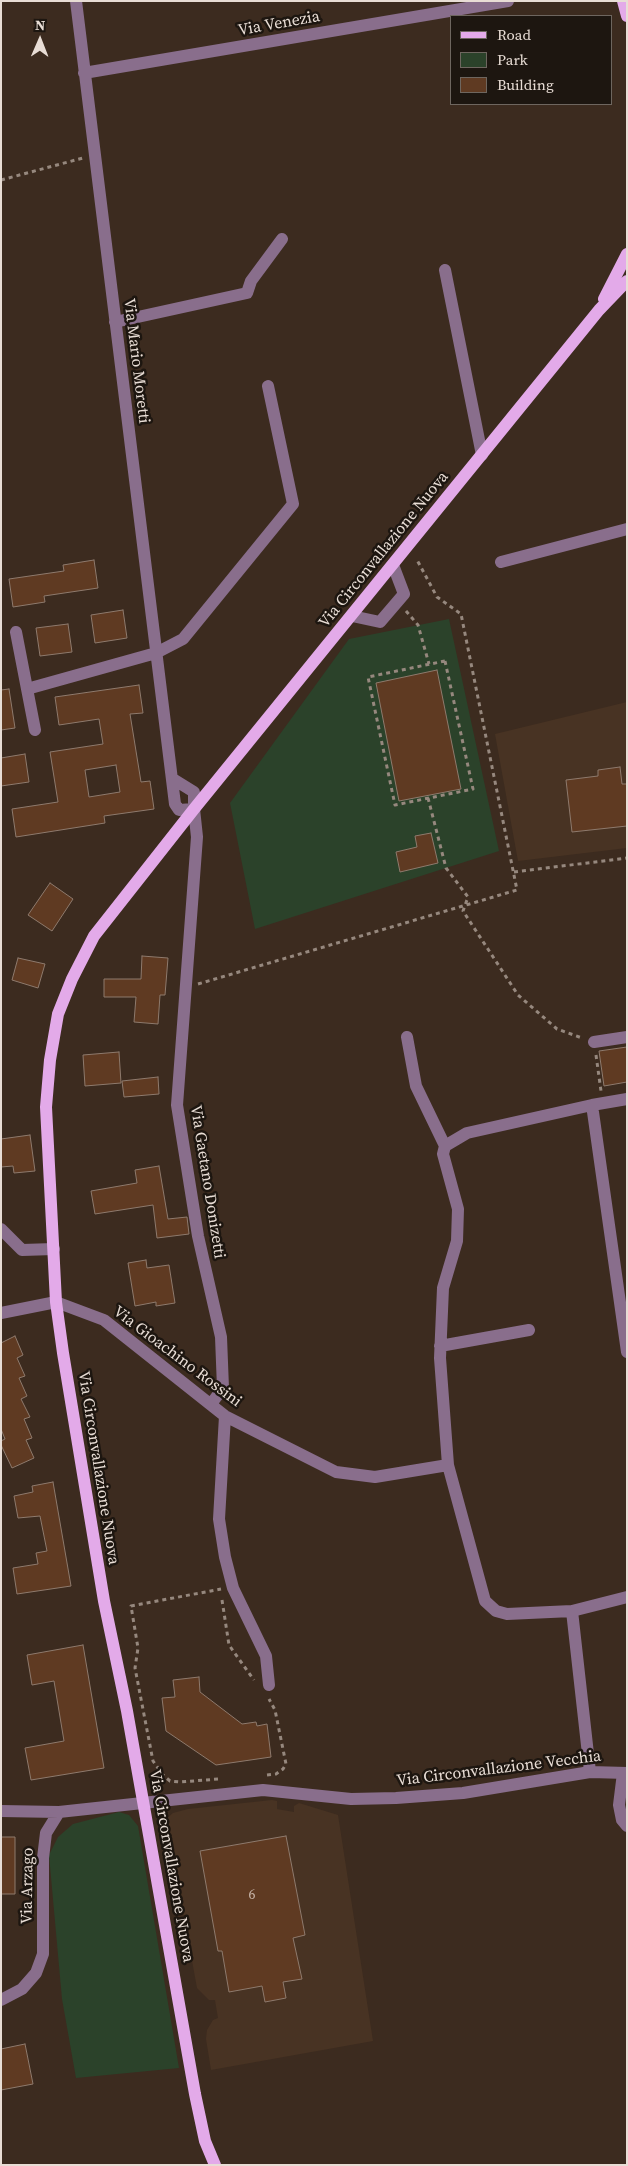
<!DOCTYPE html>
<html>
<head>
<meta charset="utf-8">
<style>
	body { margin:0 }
	#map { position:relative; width:628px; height:2166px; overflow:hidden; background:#3c2b1f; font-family:"Source Serif 4",serif }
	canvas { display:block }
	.frame { position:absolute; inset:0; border:2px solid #e8ddd5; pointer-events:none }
	.legend { position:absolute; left:450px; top:15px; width:162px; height:90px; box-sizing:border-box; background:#1d1610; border:1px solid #6e665f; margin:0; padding:6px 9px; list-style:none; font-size:15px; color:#e8ddd5 }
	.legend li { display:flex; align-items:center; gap:10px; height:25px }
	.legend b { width:25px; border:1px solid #6e665f }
	.north { position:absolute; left:15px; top:15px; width:50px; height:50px; -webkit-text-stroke:4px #1d1610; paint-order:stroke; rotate:1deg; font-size:14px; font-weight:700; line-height:20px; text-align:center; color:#e8ddd5 }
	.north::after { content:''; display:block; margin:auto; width:18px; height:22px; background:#e8ddd5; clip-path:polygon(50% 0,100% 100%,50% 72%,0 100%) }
</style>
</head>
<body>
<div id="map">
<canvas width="628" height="2166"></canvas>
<div class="frame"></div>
<ul class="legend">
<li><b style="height:6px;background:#e3aae9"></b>Road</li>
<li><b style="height:14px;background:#2b422a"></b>Park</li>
<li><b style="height:14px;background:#5f3a22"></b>Building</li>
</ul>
<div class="north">N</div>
</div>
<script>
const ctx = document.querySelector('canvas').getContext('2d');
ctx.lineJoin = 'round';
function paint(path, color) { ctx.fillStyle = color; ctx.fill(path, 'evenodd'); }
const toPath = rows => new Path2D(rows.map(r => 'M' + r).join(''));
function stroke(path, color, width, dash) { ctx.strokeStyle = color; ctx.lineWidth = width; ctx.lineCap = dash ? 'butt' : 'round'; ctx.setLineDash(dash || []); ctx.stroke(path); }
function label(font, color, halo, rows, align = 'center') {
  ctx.font = font + ' "Source Serif 4",serif'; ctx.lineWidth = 5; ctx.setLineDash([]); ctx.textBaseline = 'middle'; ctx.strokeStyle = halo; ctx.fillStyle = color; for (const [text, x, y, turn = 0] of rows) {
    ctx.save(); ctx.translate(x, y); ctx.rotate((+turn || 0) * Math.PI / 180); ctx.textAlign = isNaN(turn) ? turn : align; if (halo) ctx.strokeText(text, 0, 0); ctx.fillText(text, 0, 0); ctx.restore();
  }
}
paint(toPath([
	[627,702,627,848,518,861,495,734],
	[272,1800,277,1801,277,1809,294,1812,294,1806,299,1803,338,1815,373,2041,211,2070,206,2039,207,2030,213,2020,218,2018,215,2000,209,2000,197,1988,166,1819,173,1813,188,1809]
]), '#483323');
paint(toPath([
	[449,619,499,851,255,929,230,803,349,639],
	[119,1812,129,1815,138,1826,179,2068,76,2078,62,1999,49,1855,58,1837,73,1824]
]), '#2b422a');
const building = toPath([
	[94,560,98,588,44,596,45,602,13,607,9,579,64,571,63,565,94,560],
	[123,610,127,638,95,643,91,615,123,610],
	[68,624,72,652,40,656,36,628,68,624],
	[437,670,461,789,399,801,376,683,437,670],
	[139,685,143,713,130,714,141,782,150,781,154,809,104,816,105,823,16,837,12,809,58,802,50,752,103,744,99,719,59,725,55,697,139,685],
	[116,765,120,792,89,797,85,770,116,765],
	[9,689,15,728,1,730,1,690,9,689],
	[25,754,29,782,1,786,1,758,25,754],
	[620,767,622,784,627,784,627,826,572,832,566,780,598,776,598,770,620,767],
	[431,833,438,863,400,872,396,852,417,847,415,836,431,833],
	[50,883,73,899,52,931,28,915,50,883],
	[142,956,168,958,165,995,160,995,158,1024,134,1022,136,997,104,997,104,979,141,979,142,956],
	[18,958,45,964,38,988,12,980,18,958],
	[627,1047,627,1082,604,1086,599,1051,627,1047],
	[119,1052,121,1083,85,1086,83,1055,119,1052],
	[158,1077,159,1094,124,1097,122,1081,158,1077],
	[30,1135,35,1171,14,1173,13,1166,1,1167,1,1139,30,1135],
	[159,1166,168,1219,187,1217,189,1234,157,1238,153,1205,95,1214,91,1191,137,1183,135,1170,159,1166],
	[146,1260,147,1268,169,1265,175,1303,156,1306,156,1302,135,1306,128,1263,146,1260],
	[15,1336,23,1355,17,1358,25,1376,19,1378,27,1396,21,1399,30,1417,24,1419,32,1438,26,1440,34,1458,12,1468,1,1445,1,1441,5,1439,1,1429,1,1343,15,1336],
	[53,1482,71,1586,17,1594,13,1568,38,1564,36,1553,47,1551,40,1516,18,1518,14,1496,33,1492,32,1486,53,1482],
	[83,1645,104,1768,31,1780,25,1748,64,1741,54,1681,32,1685,27,1655,83,1645],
	[199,1677,200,1692,242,1724,256,1722,257,1726,267,1724,271,1757,216,1765,166,1731,162,1698,175,1697,173,1680,199,1677],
	[286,1836,305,1935,293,1938,302,1979,283,1982,286,1998,265,2002,262,1986,229,1992,222,1951,218,1951,200,1851,286,1836],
	[1,1837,15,1837,15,1894,1,1894,1,1837],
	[25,2044,33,2084,1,2090,1,2049,25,2044]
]);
paint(building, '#5f3a22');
stroke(building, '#8e7a6d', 1);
stroke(toPath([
	[1,180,83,158],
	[406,611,418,625,429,664],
	[445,661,473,789,395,805,368,677,445,661],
	[428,798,446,868,468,897,463,911,518,995,557,1029,582,1038],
	[514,872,627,858],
	[198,984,517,890,461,614,437,597,416,558],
	[596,1055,601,1091],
	[222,1600,229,1645,254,1680],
	[267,1775,276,1774,283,1769,286,1764,275,1710,269,1699],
	[218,1779,180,1782,170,1781,163,1775,153,1761,135,1668,138,1648,131,1606,221,1589]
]), '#96887e', 3, [4, 4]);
stroke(toPath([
	[76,1,175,804,179,810,194,809],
	[84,73,508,1],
	[445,270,482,455],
	[115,322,247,293,251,281,282,239],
	[501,562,627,529],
	[352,616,380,622,404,594,393,565],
	[16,632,35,730],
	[27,689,156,653,183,639,293,504,268,386],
	[173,779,194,792,194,809,197,837,177,1105,198,1236,221,1337,223,1388,211,1404],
	[407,1037,416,1086,445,1146],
	[594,1042,627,1037],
	[592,1105,627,1352],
	[445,1146,443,1154,458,1209,457,1241,443,1288,440,1358,448,1465,485,1601,496,1611,507,1614,572,1611,627,1597],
	[445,1146,467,1133,592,1105,627,1099],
	[1,1229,22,1250,54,1249],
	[1,1313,56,1302,104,1320,225,1416,336,1472,375,1477,448,1465],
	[440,1346,529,1330],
	[225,1416,219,1519,225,1557,233,1588,266,1656,269,1685],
	[572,1611,590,1772],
	[623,1773,619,1805,622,1820,627,1826],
	[1,1811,59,1812],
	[1,2000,22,1989,36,1973,43,1954,43,1858,46,1833,59,1812,263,1790,351,1799,396,1798,463,1793,590,1772,627,1773]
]), '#896e8c', 12);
stroke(toPath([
	[623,1,627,16],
	[604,299,627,254],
	[215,2165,205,2141,195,2094,127,1711,104,1601,63,1353,56,1302,46,1107,50,1060,58,1014,72,979,94,936,194,809,599,310,627,281]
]), '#e3aae9', 12);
label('14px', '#c6b4a8', null, [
	["6",252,1895]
]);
label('16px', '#e8ddd5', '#1d1610', [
	["Via Venezia",279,24,-10],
	["Via Mario Moretti",136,361,83],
	["Via Circonvallazione Nuova",384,550,-51],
	["Via Gaetano Donizetti",207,1182,81],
	["Via Gioachino Rossini",177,1357,37],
	["Via Circonvallazione Nuova",98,1468,81],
	["Via Circonvallazione Vecchia",499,1769,-7],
	["Via Circonvallazione Nuova",171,1866,80],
	["Via Arzago",28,1886,-89]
]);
</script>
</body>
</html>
